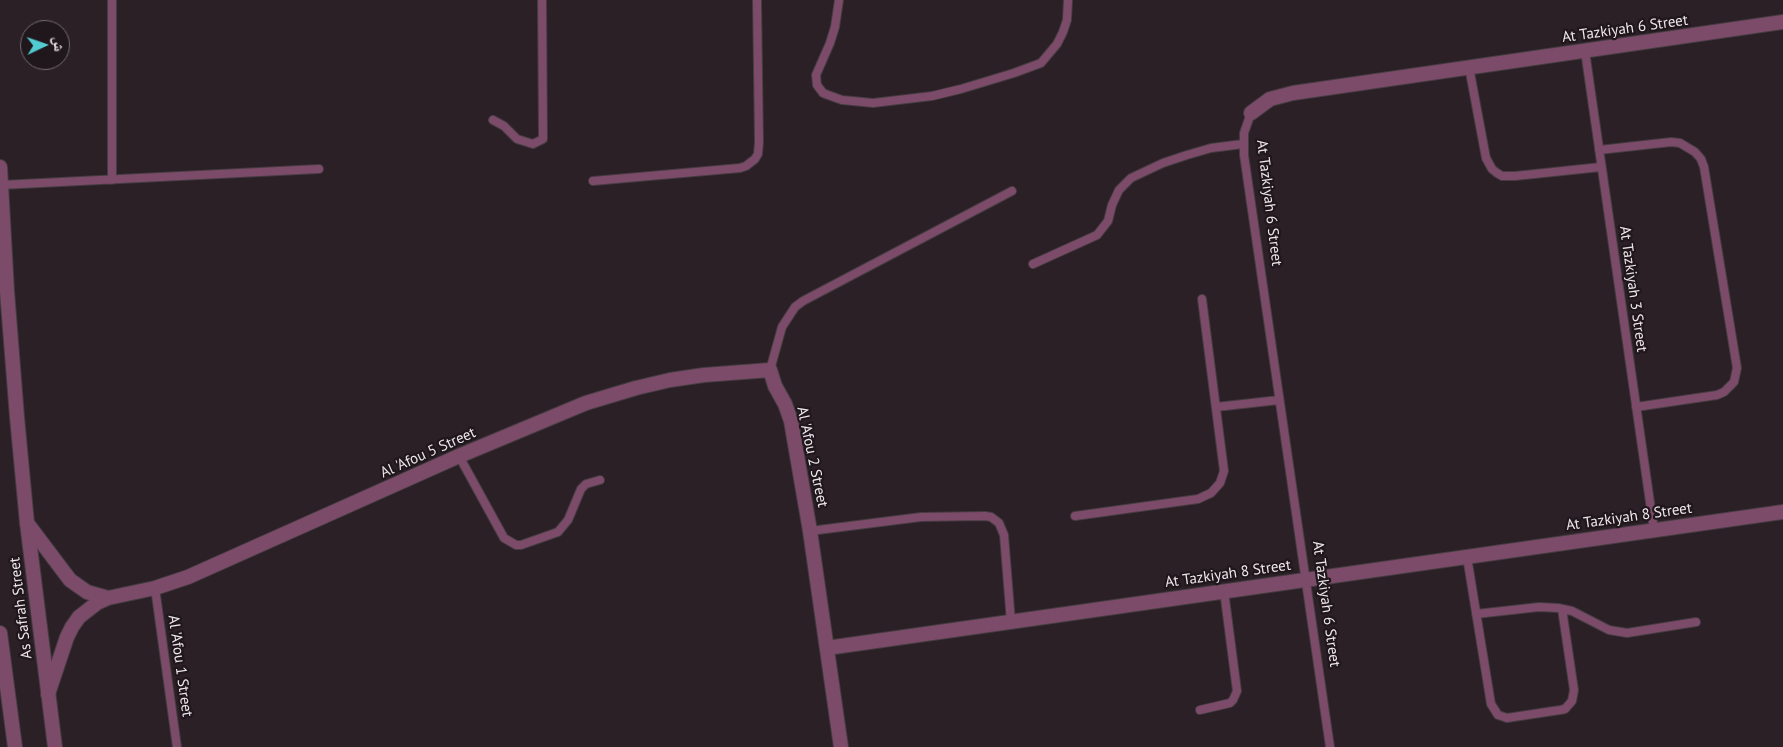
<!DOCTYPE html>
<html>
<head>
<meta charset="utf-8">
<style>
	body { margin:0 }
	#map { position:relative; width:1783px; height:747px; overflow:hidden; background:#2a2026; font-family:"PT Sans","Noto Naskh Arabic",sans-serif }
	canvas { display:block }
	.north { position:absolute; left:20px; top:20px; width:50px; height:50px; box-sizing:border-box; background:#20171d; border:1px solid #726a6f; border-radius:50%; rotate:87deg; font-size:14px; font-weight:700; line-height:20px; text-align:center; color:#ede6ea }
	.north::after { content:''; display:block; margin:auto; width:18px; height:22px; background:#52ccd0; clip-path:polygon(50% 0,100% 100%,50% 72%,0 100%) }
</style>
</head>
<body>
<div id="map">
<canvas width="1783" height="747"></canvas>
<div class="north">ش</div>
</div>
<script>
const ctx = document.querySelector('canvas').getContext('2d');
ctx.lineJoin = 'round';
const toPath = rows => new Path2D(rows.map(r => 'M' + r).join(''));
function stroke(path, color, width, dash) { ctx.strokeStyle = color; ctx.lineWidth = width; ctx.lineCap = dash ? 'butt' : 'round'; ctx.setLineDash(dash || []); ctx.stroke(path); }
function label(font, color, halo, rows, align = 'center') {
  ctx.font = font + ' "PT Sans",sans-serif'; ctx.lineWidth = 4.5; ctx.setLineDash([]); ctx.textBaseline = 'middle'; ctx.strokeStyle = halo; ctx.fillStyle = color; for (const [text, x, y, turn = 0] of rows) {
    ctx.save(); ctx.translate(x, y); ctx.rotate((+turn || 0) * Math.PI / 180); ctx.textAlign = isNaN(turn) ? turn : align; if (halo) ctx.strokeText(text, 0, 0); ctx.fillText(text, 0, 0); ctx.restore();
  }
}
const service = toPath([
	[839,0,835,27,830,43,816,75,817,85,823,93,828,95,842,100,873,103,932,96,961,89,1014,73,1041,63,1057,44,1063,32,1067,20,1068,0],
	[1585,51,1654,530],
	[1469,67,1486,158,1492,169,1497,173,1502,176,1515,176,1601,167],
	[1251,113,1244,133,1244,155,1330,747],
	[493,120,504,126,517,139,533,144,543,139,542,0],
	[1599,150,1671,142,1680,143,1695,152,1701,159,1704,167,1737,368,1734,382,1724,392,1717,395,1636,407],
	[112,180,112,0],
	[593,181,740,168,746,166,755,159,758,154,759,142,757,0],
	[1,185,319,169],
	[1033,264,1097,235,1108,221,1112,205,1119,190,1131,178,1163,163,1187,155,1211,148,1243,144],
	[770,370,782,327,795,307,803,301,1012,191],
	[1216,407,1279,400],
	[459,456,504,538,516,545,521,545,558,532,568,520,581,489,586,484,600,480],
	[1075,516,1198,499,1211,493,1220,483,1224,471,1202,299],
	[810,531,921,517,985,516,991,517,999,523,1004,535,1011,622],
	[1467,557,1491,704,1498,715,1507,718,1560,710,1565,709,1572,701,1574,690,1562,609],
	[155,588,177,747],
	[1476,614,1539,607,1558,608,1572,611,1609,630,1627,633,1696,622],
	[1200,710,1230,703,1233,700,1237,691,1224,591]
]);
const minor = toPath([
	[1251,113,1270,99,1293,93,1783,22],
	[27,523,70,580,87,592,108,598],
	[827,648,1783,512],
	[48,694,67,637,72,627,79,617,97,603,108,598,155,588,188,577,459,456,586,403,636,388,670,380,704,375,770,370,775,386,785,404,791,421,810,531,841,747]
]);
const tertiary = toPath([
	[0,167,7,291,17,417,27,523,55,747],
	[0,633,15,747]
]);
stroke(service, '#453c41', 10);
stroke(minor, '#453c41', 16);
stroke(tertiary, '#453c41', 16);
stroke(service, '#7c4b69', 8);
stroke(minor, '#7c4b69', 14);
stroke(tertiary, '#7c4b69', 14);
label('15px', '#ede6ea', '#20171d', [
	["At Tazkiyah 6 Street",1625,29,-8],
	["At Tazkiyah 6 Street",1269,203,83],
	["At Tazkiyah 3 Street",1633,289,82],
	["Al 'Afou 5 Street",428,453,-24],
	["Al 'Afou 2 Street",812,457,78],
	["At Tazkiyah 8 Street",1629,517,-8],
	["At Tazkiyah 8 Street",1228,574,-8],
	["At Tazkiyah 6 Street",1326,604,82],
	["As Safrah Street",21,608,-97],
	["Al 'Afou 1 Street",180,666,82]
]);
</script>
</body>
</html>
